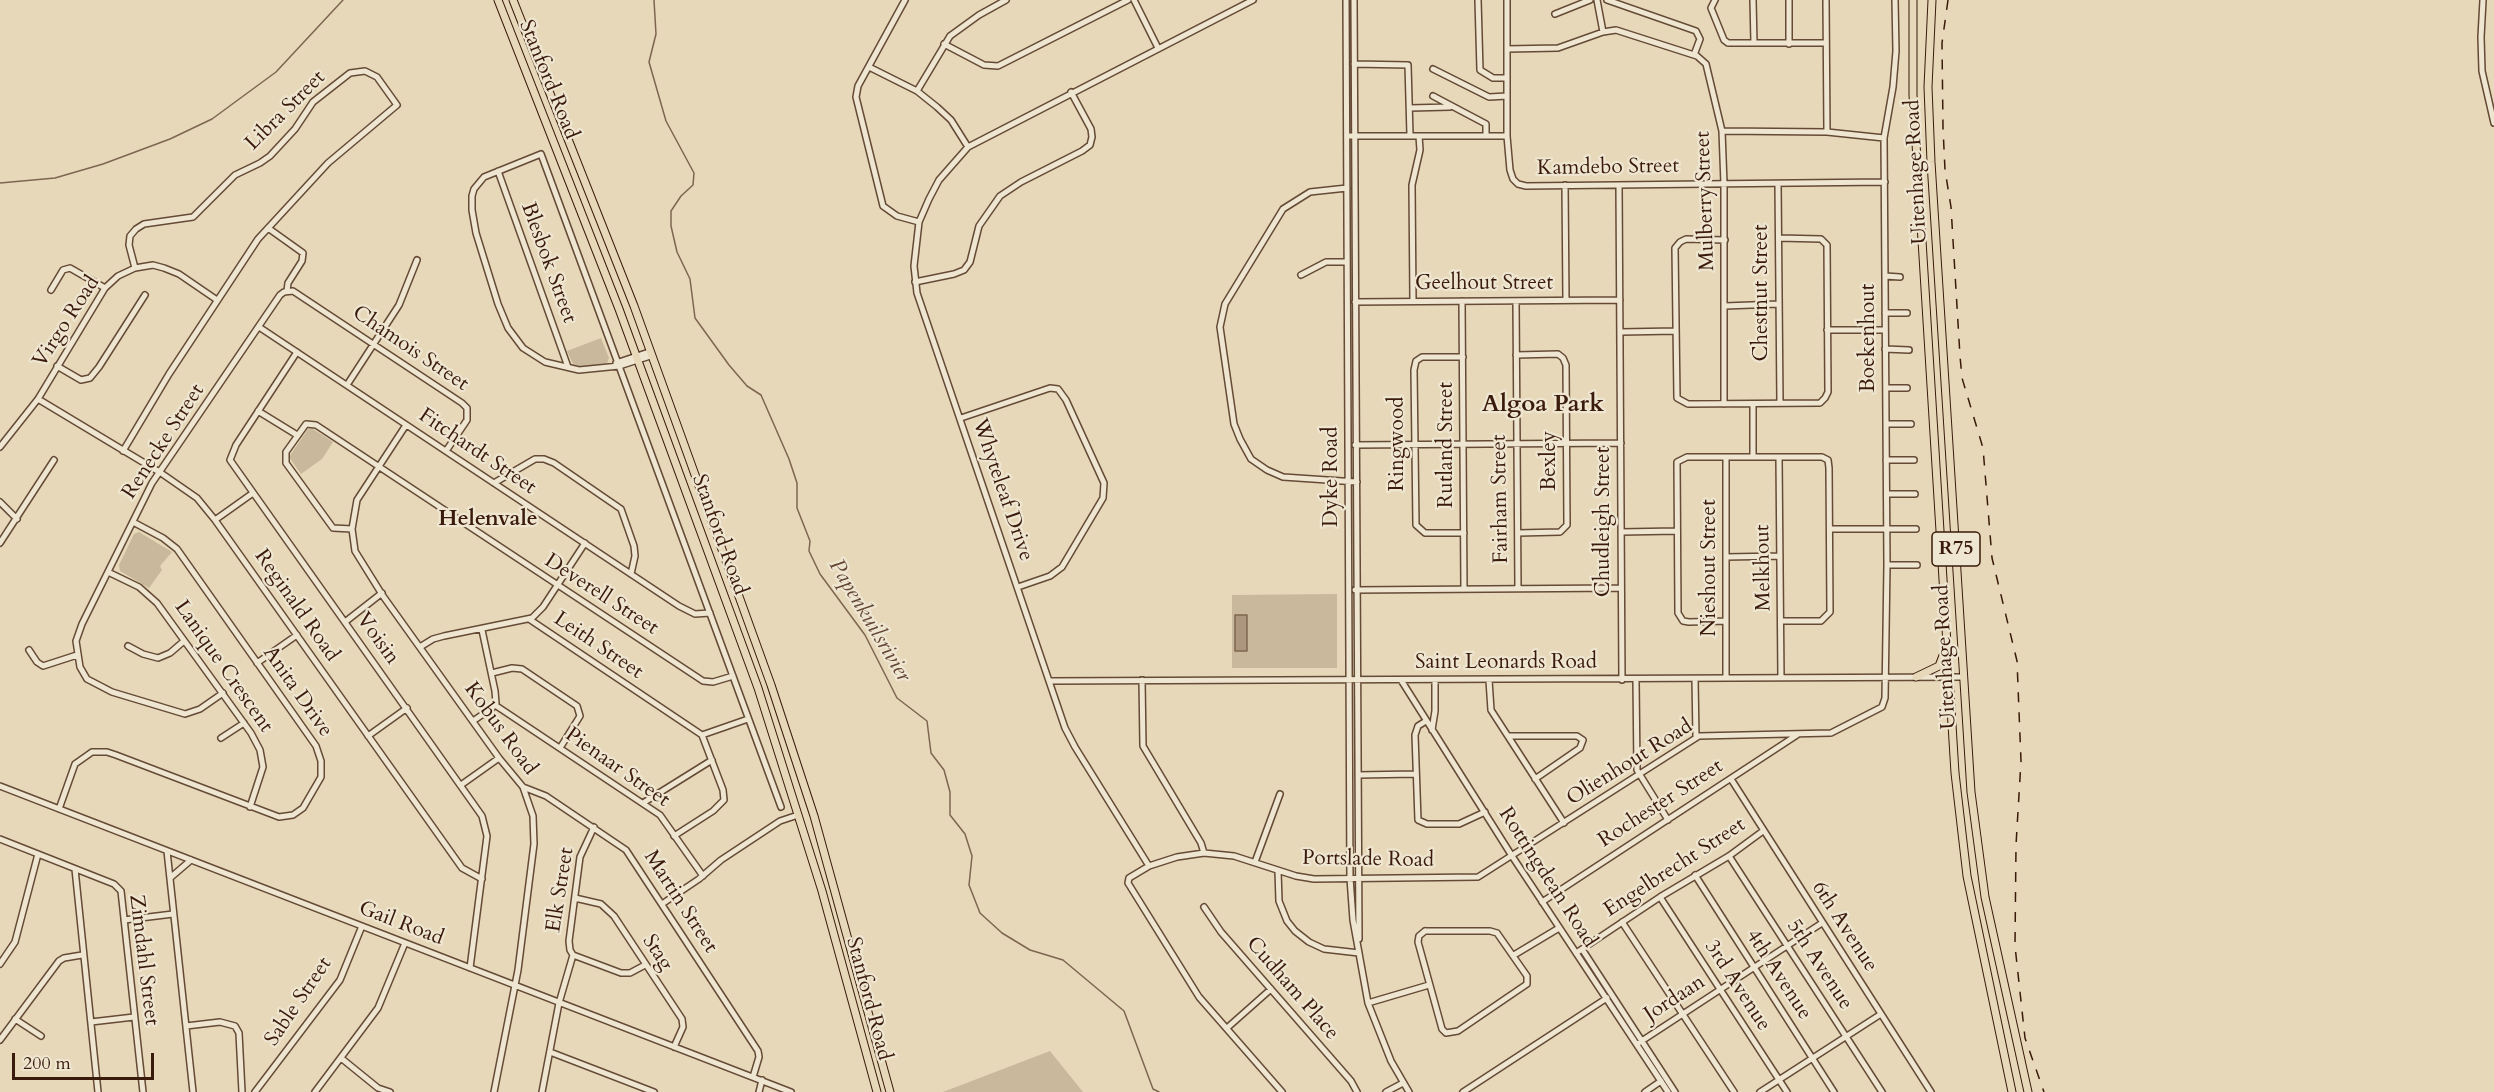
<!DOCTYPE html>
<html>
<head>
<meta charset="utf-8">
<style>
	body { margin:0 }
	#map { position:relative; width:2494px; height:1092px; overflow:hidden; background:#e6d8b9; font-family:Cardo,serif }
	canvas { display:block }
	.scale { position:absolute; left:12px; top:1053px; width:142px; height:27px; box-sizing:border-box; border:3px solid #3a1a0a; border-top:0; padding-left:8px; font-size:18px; line-height:21px; white-space:nowrap; color:#3a1a0a; -webkit-text-stroke:4px #efe6d2; paint-order:stroke }
</style>
</head>
<body>
<div id="map">
<canvas width="2494" height="1092"></canvas>
<div class="scale">200 m</div>
</div>
<script>
const ctx = document.querySelector('canvas').getContext('2d');
ctx.lineJoin = 'round';
function paint(path, color) { ctx.fillStyle = color; ctx.fill(path, 'evenodd'); }
const toPath = rows => new Path2D(rows.map(r => 'M' + r).join(''));
function stroke(path, color, width, dash) { ctx.strokeStyle = color; ctx.lineWidth = width; ctx.lineCap = dash ? 'butt' : 'round'; ctx.setLineDash(dash || []); ctx.stroke(path); }
function label(font, color, halo, rows, align = 'center') {
  ctx.font = font + ' Cardo,serif'; ctx.lineWidth = 4.5; ctx.setLineDash([]); ctx.textBaseline = 'middle'; ctx.strokeStyle = halo; ctx.fillStyle = color; for (const [text, x, y, turn = 0] of rows) {
    ctx.save(); ctx.translate(x, y); ctx.rotate((+turn || 0) * Math.PI / 180); ctx.textAlign = isNaN(turn) ? turn : align; if (halo) ctx.strokeText(text, 0, 0); ctx.fillText(text, 0, 0); ctx.restore();
  }
}
paint(toPath([
	[601,338,609,358,607,363,581,367,573,364,567,351],
	[308,429,313,429,333,442,322,459,301,474,289,457],
	[139,532,172,552,160,566,162,570,149,588,120,571,119,565,134,534],
	[1337,594,1337,668,1232,668,1232,595],
	[1050,1051,1083,1092,943,1092]
]), '#c9b89b');
const water = toPath([
	[1235,615,1247,615,1247,651,1235,651,1235,615]
]);
paint(water, '#ac977e');
stroke(water, '#7e6550', 1.5);
stroke(toPath([
	[654,0,656,34,649,62,666,121,694,173,693,185,681,196,671,211,671,226,677,252,690,279,695,318,729,365,747,386,761,395,789,459,797,483,797,508,810,541,809,551,820,574,865,635,897,698,927,721,931,753,944,770,950,792,950,815,965,834,972,856,969,885,980,913,1002,933,1030,950,1063,960,1124,1011,1153,1089,1159,1092],
	[0,183,55,178,103,164,170,139,212,119,276,72,343,0]
]), '#7e6550', 1.5);
const minor = toPath([
	[905,0,858,86,856,97,883,206,897,216,919,222],
	[1134,0,1158,48],
	[1253,0,968,147,939,180,929,199,919,222,914,266,917,293,1065,728,1075,747,1149,866,1129,878,1128,883,1199,997,1282,1092],
	[1346,0,1350,878,1353,920,1368,1003,1391,1061,1409,1092],
	[1354,0,1359,939],
	[1478,0,1480,70,1493,78,1507,78],
	[1507,0,1507,136,1510,170,1513,179,1518,184,1526,186,1885,182],
	[1597,0,1603,32],
	[1607,0,1696,31,1700,39,1694,55],
	[1715,0,1711,8,1724,40,1728,43,1826,43],
	[1753,0,1754,43],
	[1826,0,1827,132],
	[2483,0,2481,37,2482,71,2494,123],
	[1555,14,1590,0],
	[944,44,984,65,998,66,1128,0],
	[1789,44,1789,0],
	[1507,49,1558,48,1603,32,1616,30,1697,56,1706,64,1722,131,1724,184,1724,404],
	[1354,64,1408,65,1410,135],
	[869,67,917,91,937,107,951,120,968,147],
	[1433,69,1489,97,1507,96],
	[917,91,950,36,979,15,1006,0],
	[1433,96,1486,124,1486,135],
	[1410,108,1450,107],
	[1722,131,1827,132,1884,138],
	[1350,136,1507,136],
	[498,171,568,367],
	[1778,184,1780,403],
	[1565,185,1566,300],
	[1619,185,1622,680],
	[1347,188,1310,192,1283,209,1225,304,1220,327,1234,424,1240,439,1251,459,1267,470,1283,477,1357,482],
	[268,228,303,253,302,261,288,283,287,291],
	[1725,240,1686,239,1680,242,1675,248,1677,398,1688,404,1820,403,1825,398,1828,392,1827,245,1821,239,1779,238],
	[1301,275,1326,262,1347,262],
	[1885,276,1900,277],
	[915,282,954,274,964,270,970,262,979,226,1000,196,1021,182,1082,151,1090,145,1092,137,1091,129,1071,92],
	[51,290,63,270,70,268,105,288],
	[1413,301,1412,185,1420,150,1419,136],
	[1462,301,1464,589],
	[1516,301,1518,588],
	[1355,302,1620,300],
	[1725,306,1778,304],
	[1885,313,1907,313],
	[259,327,679,606,695,614,710,613],
	[1827,330,1885,330],
	[1621,332,1676,331],
	[1885,349,1909,350],
	[297,352,236,445,230,460,482,816,487,836,470,968],
	[1516,355,1558,354,1563,358,1566,365,1567,525,1560,532,1518,533],
	[650,356,619,366,579,370,545,362,523,348,508,328,498,304,476,233,472,210,472,196,474,189,484,177,541,154,619,366,781,807],
	[1463,357,1422,357,1416,361,1414,370,1416,525,1425,533,1464,533],
	[616,363,649,352],
	[57,366,81,380,90,378,99,367,145,295],
	[347,385,399,305,417,260],
	[1886,388,1907,388],
	[38,399,161,473,197,498,215,520,462,868,482,879],
	[1753,404,1753,457],
	[258,411,297,435],
	[961,418,1050,388,1058,389,1066,400,1104,483,1103,498,1062,567,1050,576,1018,587],
	[1886,424,1911,424],
	[406,425,357,500,352,529,355,551,383,596,499,758,523,787,533,816,534,844,518,970,494,1092],
	[1355,445,1621,443],
	[0,447,38,399,105,288,118,276,135,268,153,265,164,268,179,274,217,300],
	[123,451,169,374,258,239,328,163,397,105,377,77,365,71,350,73,313,102,295,129,270,156,260,163,235,175,193,217,144,224,136,229,130,236,129,245,135,268],
	[1726,458,1726,678],
	[1779,458,1781,678],
	[1886,460,1914,460],
	[494,483,535,459,544,459,554,463,621,509,634,546,635,556,631,574],
	[1887,494,1915,494],
	[0,502,17,519],
	[215,520,253,493],
	[352,529,333,528,286,463,286,452,306,424,316,425,703,681,713,682,733,676],
	[1830,529,1916,529],
	[1621,532,1677,531],
	[0,543,54,460],
	[1726,557,1780,556],
	[1887,565,1917,565],
	[108,572,139,587,157,603,251,733,260,750,263,767,250,807],
	[1355,590,1621,588],
	[529,619,702,735,748,719],
	[1726,621,1689,622,1683,621,1678,613,1677,462,1687,457,1822,457,1828,460,1829,468,1830,612,1821,621,1781,621],
	[345,622,382,593],
	[128,646,143,654,158,658,170,653,184,641],
	[420,647,433,639,444,636,532,618,543,607,585,543],
	[29,650,37,662,43,666,77,655],
	[257,663,297,635],
	[492,673,512,668,522,669,577,706,580,716,560,748],
	[1695,679,1696,737],
	[1142,680,1143,746,1201,843,1204,853],
	[1401,680,1512,856,1668,1092],
	[1489,680,1491,710,1564,823],
	[1636,680,1637,770,1668,820],
	[1049,681,1963,677],
	[223,693,200,709,185,714,112,692,87,679,80,667,76,641,82,624,152,483,280,295,284,292,293,291,462,403,467,408,467,420,446,451],
	[495,705,660,815,703,876],
	[473,721,492,708,496,703,495,691,482,630],
	[1426,721,1418,726,1415,735,1418,820,1427,824,1459,824,1485,812],
	[1432,730,1435,711,1435,680],
	[368,736,407,708],
	[1508,736,1577,736,1583,740,1580,748,1535,779],
	[221,738,244,723],
	[1358,775,1415,774],
	[1731,779,1931,1092],
	[461,785,499,758],
	[0,786,791,1092],
	[523,787,546,796,626,850,758,1051,759,1057,753,1077],
	[643,803,712,760],
	[59,809,75,764,92,752,107,752,116,755,279,817,293,815,303,808,321,777,321,761,316,746,177,549,163,538,133,522],
	[594,827,580,857,569,941,570,950,573,955,621,973,630,973,645,965],
	[674,836,713,811,724,800,723,790,702,735],
	[0,839,114,884,121,891,143,1092],
	[167,851,193,1092],
	[1729,856,1882,1092],
	[1255,862,1280,794],
	[1149,866,1177,857,1204,853,1234,856,1296,876,1314,879,1478,877,1699,736,1831,733,1882,707,1885,698,1887,565,1884,138,1893,87,1896,51,1895,0],
	[75,869,98,1092],
	[1278,871,1279,901,1287,921,1295,931,1309,942,1324,949,1359,953],
	[1695,875,1834,1092],
	[170,878,191,860],
	[1660,897,1787,1092],
	[575,898,601,904,614,916,682,1019,683,1027,674,1047],
	[1542,902,1797,735],
	[662,904,699,879,721,860,780,821,798,815],
	[1204,907,1221,932,1351,1081,1357,1092],
	[124,920,173,914],
	[1622,922,1734,1092],
	[1425,931,1490,931,1497,933,1527,976,1527,984,1458,1031,1446,1033,1442,1029,1418,942,1419,936,1425,931],
	[1582,949,1675,1092],
	[1576,953,1660,897,1729,856,1763,831],
	[1514,955,1559,928],
	[0,964,15,942,38,854],
	[1368,1003,1429,985],
	[15,1019,41,1036],
	[91,1022,134,1017],
	[186,1026,220,1022,235,1026,239,1033,242,1092],
	[1227,1028,1271,989],
	[0,1040,59,961,64,958,82,955],
	[1637,1044,1822,923],
	[550,1052,654,1092],
	[341,1058,378,1088,390,1092],
	[255,1092,340,980,362,926],
	[315,1092,378,1008,405,943],
	[542,1092,559,1003,573,955],
	[759,1092,762,1080],
	[1386,1092,1403,1083],
	[1463,1092,1607,998],
	[1645,1092,1661,1081],
	[1760,1092,1881,1014]
]);
const major = toPath([
	[498,0,619,309,758,688,822,891,877,1092],
	[513,0,634,306,771,685,814,816,890,1092],
	[1913,0,1913,95,1955,773,1967,876,2012,1092],
	[1932,0,1928,87,1931,162,1971,792,1985,897,2028,1092],
	[1916,677,1939,666,1946,648]
]);
stroke(minor, '#654a36', 8);
stroke(major, '#3a1a0a', 9);
stroke(minor, '#efe6d2', 5);
stroke(major, '#e6d8b9', 7);
stroke(toPath([
	[1948,0,1942,43,1943,128,1945,170,1951,207,1960,356,1962,378,1983,448,1992,558,2017,661,2021,761,2016,845,2015,946,2025,1038,2044,1092]
]), '#3a1a0a', 1.5, [10, 10]);
for (const [x, y, w] of [
	[1956,549,48]
]) { const box = new Path2D(); box.roundRect(x - w / 2, y - 17, w, 34, 4.5); ctx.fillStyle = '#efe6d2'; ctx.fill(box); stroke(box, '#3a1a0a', 1.5); }
label('bold 20px', '#3a1a0a', null, [
	["R75",1956,549]
]);
label('21px', '#3a1a0a', '#efe6d2', [
	["Stanford Road",548,80,68],
	["Libra Street",286,111,-45],
	["Kamdebo Street",1608,168,-1],
	["Uitenhage Road",1917,172,-93],
	["Mulberry Street",1706,201,-92],
	["Blesbok Street",548,263,70],
	["Geelhout Street",1484,284],
	["Chestnut Street",1762,293,-90],
	["Virgo Road",67,322,-57],
	["Boekenhout",1869,338,-90],
	["Chamois Street",410,349,34],
	["Renecke Street",164,442,-57],
	["Ringwood",1398,444,-90],
	["Rutland Street",1447,445,-90],
	["Fitchardt Street",477,452,34],
	["Bexley",1550,461,-90],
	["Dyke Road",1332,477,-90],
	["Whyteleaf Drive",1002,490,71],
	["Fairham Street",1501,499,-91],
	["Chudleigh Street",1604,522,-90],
	["Stanford Road",719,535,70],
	["Nieshout Street",1710,568,-90],
	["Melkhout",1764,568,-91],
	["Deverell Street",601,595,33],
	["Reginald Road",296,606,55],
	["Voisin",377,639,54],
	["Leith Street",598,646,34],
	["Uitenhage Road",1946,657,-93],
	["Saint Leonards Road",1506,663],
	["Lanique Crescent",223,667,55],
	["Anita Drive",297,692,55],
	["Kobus Road",500,729,54],
	["Olienhout Road",1630,763,-32],
	["Pienaar Street",617,768,35],
	["Rochester Street",1661,804,-33],
	["Portslade Road",1368,860,1],
	["Engelbrecht Street",1675,868,-33],
	["Rottingdean Road",1547,878,57],
	["Elk Street",561,890,-81],
	["Martin Street",680,902,57],
	["Gail Road",401,924,21],
	["6th Avenue",1844,927,57],
	["Stag",657,953,57],
	["Zimdahl Street",143,960,83],
	["5th Avenue",1819,965,57],
	["4th Avenue",1778,975,57],
	["3rd Avenue",1737,986,57],
	["Cudham Place",1292,989,49],
	["Stanford Road",868,999,75],
	["Jordaan",1675,999,-33],
	["Sable Street",299,1002,-56]
]);
label('bold 22px', '#3a1a0a', '#efe6d2', [
	["Helenvale",488,520]
]);
label('italic 22px', '#624633', '#efe6d2', [
	["Papenkuilsrivier",869,621,59]
]);
label('bold 24px', '#3a1a0a', '#efe6d2', [
	["Algoa Park",1543,405]
]);
</script>
</body>
</html>
